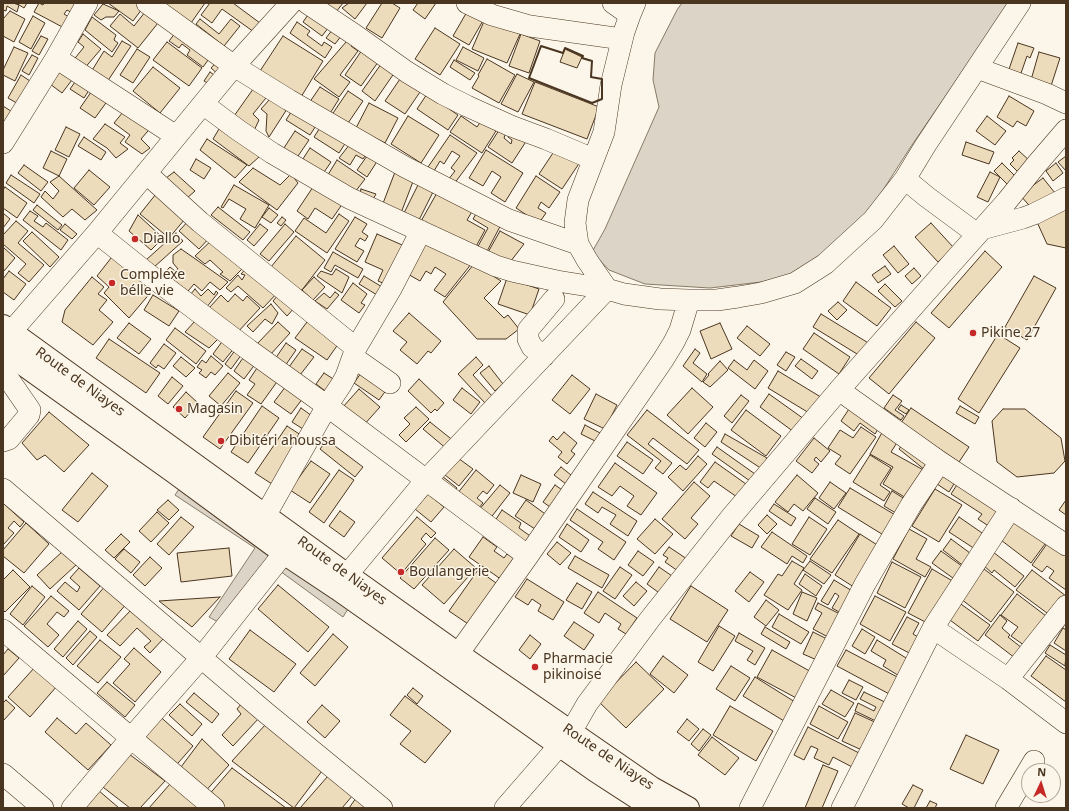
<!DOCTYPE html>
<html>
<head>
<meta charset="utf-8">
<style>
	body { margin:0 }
	#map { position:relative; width:1069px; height:811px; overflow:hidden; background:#fbf6e9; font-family:"Noto Sans",sans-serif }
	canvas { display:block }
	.frame { position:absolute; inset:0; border:4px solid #4a3520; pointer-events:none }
	.north { position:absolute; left:1021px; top:763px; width:40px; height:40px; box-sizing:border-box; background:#fbf6e9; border:1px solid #b4a999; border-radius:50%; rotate:4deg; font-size:11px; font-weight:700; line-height:16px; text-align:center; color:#4a3520 }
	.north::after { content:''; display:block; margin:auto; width:14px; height:18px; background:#c62828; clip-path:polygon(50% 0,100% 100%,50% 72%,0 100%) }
</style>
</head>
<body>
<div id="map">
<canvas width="1069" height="811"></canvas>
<div class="frame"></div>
<div class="north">N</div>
</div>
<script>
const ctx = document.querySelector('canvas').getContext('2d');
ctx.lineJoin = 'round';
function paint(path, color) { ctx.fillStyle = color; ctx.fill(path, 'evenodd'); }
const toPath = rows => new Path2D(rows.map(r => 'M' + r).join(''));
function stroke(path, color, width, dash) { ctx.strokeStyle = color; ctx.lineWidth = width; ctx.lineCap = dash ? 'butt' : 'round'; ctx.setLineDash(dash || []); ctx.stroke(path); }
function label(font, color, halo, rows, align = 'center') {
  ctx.font = font + ' "Noto Sans",sans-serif'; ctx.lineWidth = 3; ctx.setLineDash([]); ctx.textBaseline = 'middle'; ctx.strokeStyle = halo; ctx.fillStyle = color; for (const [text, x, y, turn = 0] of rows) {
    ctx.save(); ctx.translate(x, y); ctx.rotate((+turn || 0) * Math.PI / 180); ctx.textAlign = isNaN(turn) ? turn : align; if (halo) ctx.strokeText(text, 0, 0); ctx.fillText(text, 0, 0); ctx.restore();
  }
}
const water = toPath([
	[682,3,1009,3,910,148,874,204,840,241,793,275,761,282,710,288,645,284,609,270,592,252,605,229,659,107,653,80,655,53,677,10,682,3],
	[198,460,365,582,343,617,280,571,227,627,209,617,255,548,175,495,198,460]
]);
paint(water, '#dcd4c6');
stroke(water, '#887966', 1);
const building = toPath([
	[3,3,13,3,19,5,17,12,7,6,6,11,3,10,3,3],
	[16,3,27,3,24,8,16,3],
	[39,3,43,5,44,3,83,3,76,15,67,10,64,14,74,20,68,30,34,12,39,3],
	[108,3,142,3,145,5,133,21,108,3],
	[163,3,205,3,191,23,163,3],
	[210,3,233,3,260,23,254,32,222,9,212,23,201,15,210,3],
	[326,3,343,3,336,12,326,3],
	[349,3,367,3,355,19,342,8,349,3],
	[382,3,392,3,400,8,382,38,366,28,382,3],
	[418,3,436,3,425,19,413,10,418,3],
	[103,4,119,11,114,17,106,17,101,20,94,15,103,4],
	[149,7,162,18,138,48,110,26,120,14,134,26,149,7],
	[312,9,332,23,322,36,303,22,312,9],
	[468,10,484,19,469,45,453,36,468,10],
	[10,11,25,19,14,42,3,36,3,19,10,11],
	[33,16,45,23,31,49,19,42,33,16],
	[92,17,116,35,114,40,118,43,112,52,85,30,92,17],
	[200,19,219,34,231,19,240,26,224,46,196,24,200,19],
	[485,19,520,34,507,63,472,49,485,19],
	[297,22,310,31,307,35,322,46,324,42,332,47,325,58,290,33,297,22],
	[336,25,345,31,335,44,326,38,336,25],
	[179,28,214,52,203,67,187,55,190,50,182,44,179,48,169,41,179,28],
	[435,28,460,44,440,75,415,59,435,28],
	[83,34,101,49,83,70,72,62,84,47,78,42,83,34],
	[353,34,356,39,351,46,358,51,340,75,350,82,339,97,314,79,353,34],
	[521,34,540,41,529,73,509,66,521,34],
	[41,36,48,39,39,55,32,51,41,36],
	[283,36,323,61,301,97,260,71,283,36],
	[122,41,131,46,107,82,91,72,104,51,112,57,122,41],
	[167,42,202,68,189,86,153,60,167,42],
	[1018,43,1034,48,1030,58,1027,56,1020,76,1008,72,1018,43],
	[14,47,28,53,15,81,3,75,3,70,14,47],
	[364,47,381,58,361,86,345,75,364,47],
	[463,47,484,58,478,71,456,60,463,47],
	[137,49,150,57,133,83,120,75,137,49],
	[565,49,582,57,577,68,560,62,565,49],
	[1039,52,1060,58,1051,86,1031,80,1039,52],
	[32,55,38,58,29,75,22,71,32,55],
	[221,57,219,75,211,68,221,57],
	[487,59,515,75,499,103,472,88,479,76,478,75,487,59],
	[384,60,397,69,375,101,362,91,384,60],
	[454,60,475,73,470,80,450,67,454,60],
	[153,67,180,88,160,113,133,91,153,67],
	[62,68,75,76,62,93,50,84,62,68],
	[210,72,217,77,211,85,204,81,210,72],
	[517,74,534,82,518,112,501,104,517,74],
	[21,75,33,83,20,105,8,98,21,75],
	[78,78,93,84,84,98,70,89,78,78],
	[400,79,420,92,405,114,385,101,400,79],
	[535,82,599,107,587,139,522,114,535,82],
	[96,85,111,96,95,118,80,108,96,85],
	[256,85,270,93,253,114,259,120,251,137,234,116,256,85],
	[320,87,339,99,327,118,307,106,320,87],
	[348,91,363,101,344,129,329,119,348,91],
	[427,94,458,115,448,130,417,109,427,94],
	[1009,96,1034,111,1026,126,1017,121,1013,127,997,117,1009,96],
	[270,99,287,109,269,137,266,131,267,114,261,109,270,99],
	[369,103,398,118,385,143,356,128,369,103],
	[3,106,17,115,9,126,3,122,3,106],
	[128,106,154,124,141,139,150,148,142,154,125,142,130,135,114,123,128,106],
	[295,106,319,121,310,135,286,120,295,106],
	[408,116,439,135,421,163,391,144,408,116],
	[461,116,477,127,481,121,496,131,482,153,450,132,461,116],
	[987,116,1006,131,995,145,976,131,987,116],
	[323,123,348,139,339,153,314,137,323,123],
	[105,124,125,137,120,143,128,149,116,158,107,148,93,139,105,124],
	[503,124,508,127,504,138,511,144,512,140,508,137,510,129,527,140,512,163,488,147,503,124],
	[66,127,80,134,69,157,55,150,66,127],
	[219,129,260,156,249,166,213,139,219,129],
	[295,131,309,140,296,159,282,151,295,131],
	[450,135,477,153,454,184,448,180,455,171,451,168,460,156,452,151,444,164,440,161,434,171,428,167,450,135],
	[84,137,106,152,101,160,78,146,84,137],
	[207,139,247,165,235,178,200,150,207,139],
	[966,142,994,152,989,164,962,155,966,142],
	[350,144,367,153,363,159,356,155,350,165,339,158,350,144],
	[557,147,580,162,562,189,539,174,557,147],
	[310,148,331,162,320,178,299,165,310,148],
	[486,150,523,173,505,202,491,193,501,177,492,171,483,186,469,178,486,150],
	[51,151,67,159,59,176,43,168,51,151],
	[1019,151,1031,162,1020,174,1010,164,1014,160,1012,158,1019,151],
	[367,156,378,160,367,177,357,170,367,156],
	[1066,156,1066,171,1058,162,1066,156],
	[196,159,211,168,204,179,190,170,196,159],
	[337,160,365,179,352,196,326,178,337,160],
	[1002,163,1019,180,1010,187,994,171,1002,163],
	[1056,163,1063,173,1053,181,1046,171,1056,163],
	[24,165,48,182,41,191,18,173,24,165],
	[253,168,280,185,291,174,298,183,277,210,239,182,253,168],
	[89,170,110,187,94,205,74,188,89,170],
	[174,172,195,191,187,198,166,178,174,172],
	[395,172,414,179,401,213,382,206,395,172],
	[990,172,1000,177,988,202,977,197,990,172],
	[11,175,40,194,34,203,6,183,11,175],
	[59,176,97,210,85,220,72,209,63,217,41,197,45,191,53,199,59,191,50,182,59,176],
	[536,176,560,192,549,208,541,202,538,208,546,213,539,223,516,208,536,176],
	[1043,178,1059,198,1034,211,1020,195,1043,178],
	[420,181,435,188,418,222,403,215,420,181],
	[315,184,343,203,332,219,315,208,308,219,297,211,315,184],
	[234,185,269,205,255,228,240,219,246,209,229,199,223,208,221,207,234,185],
	[5,187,27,203,17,218,3,208,3,190,5,187],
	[361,189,376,194,371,203,359,198,361,189],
	[438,191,473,210,467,220,485,230,473,252,420,223,438,191],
	[156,194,190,213,169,238,140,214,156,194],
	[37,205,62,225,58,230,33,210,37,205],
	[1066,206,1066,248,1047,244,1037,222,1066,206],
	[218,207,250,232,243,240,211,215,218,207],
	[480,207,504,219,485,255,476,250,488,228,473,219,480,207],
	[269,208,278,215,271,223,262,217,269,208],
	[30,211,38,216,34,221,43,227,46,223,68,240,61,250,23,220,30,211],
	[3,213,10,219,3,228,3,213],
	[339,214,349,221,327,253,295,231,304,218,326,233,339,214],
	[138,215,163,238,151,250,129,231,138,215],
	[282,217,286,220,281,226,277,223,282,217],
	[355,217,367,224,362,232,368,236,365,241,360,238,355,246,364,251,357,262,335,249,355,217],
	[191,218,211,236,199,249,179,231,191,218],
	[16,221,28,231,18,243,44,265,29,282,18,273,26,264,3,244,3,235,16,221],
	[931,223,954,248,938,262,915,237,931,223],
	[65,224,77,234,72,239,60,230,65,224],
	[260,224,268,230,254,246,247,240,260,224],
	[285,224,294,232,269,261,260,254,285,224],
	[500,231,524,244,507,266,487,254,500,231],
	[32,232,59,257,50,267,23,241,32,232],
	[176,233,183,241,153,268,146,260,176,233],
	[377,234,409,248,392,287,378,281,383,270,365,262,377,234],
	[296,236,325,260,302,290,300,290,271,267,296,236],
	[215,237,249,262,230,281,220,274,223,272,210,260,205,264,195,256,215,237],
	[426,243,472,263,445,297,434,290,446,274,435,267,431,274,426,271,420,281,406,273,426,243],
	[894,246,909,264,898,273,883,255,894,246],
	[3,247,15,258,4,271,3,270,3,247],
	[181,249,194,258,228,282,220,290,210,282,202,291,194,284,188,291,164,273,170,267,175,271,178,269,173,263,173,255,181,249],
	[985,251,1002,267,949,328,931,313,985,251],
	[333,252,363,269,358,278,335,265,331,272,324,268,333,252],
	[115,253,157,285,129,318,104,293,109,287,97,276,115,253],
	[250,264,279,291,263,308,238,286,231,292,226,288,238,275,242,280,245,275,241,274,250,264],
	[474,264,501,281,484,298,504,318,508,315,519,329,506,339,477,339,443,302,474,264],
	[885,266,891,274,878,283,872,275,885,266],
	[914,268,921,276,912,284,905,276,914,268],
	[336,269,349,277,342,293,317,276,321,271,332,275,336,269],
	[9,271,26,284,14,300,3,292,3,279,9,271],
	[364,276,387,290,382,298,359,284,364,276],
	[1034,276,1056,288,1027,340,1005,327,1034,276],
	[92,277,104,287,98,294,107,300,99,310,113,322,93,345,62,322,65,310,92,277],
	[314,277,325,287,313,300,302,290,314,277],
	[507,278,539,289,530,315,498,304,507,278],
	[856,282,891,308,877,326,843,301,856,282],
	[353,283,367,294,361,303,365,305,359,313,341,300,353,283],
	[885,284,902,301,895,307,878,291,885,284],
	[195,289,201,296,208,289,214,295,216,291,218,293,206,308,190,295,195,289],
	[335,292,339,295,327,309,315,301,324,293,330,298,335,292],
	[235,294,243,301,247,296,260,308,237,333,209,308,221,295,228,302,235,294],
	[279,294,296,306,287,316,273,301,279,294],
	[153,295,179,311,169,326,144,310,153,295],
	[838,302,847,310,837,320,828,311,838,302],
	[271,304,278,313,272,324,265,319,253,332,247,326,271,304],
	[409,313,441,341,431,353,428,351,417,364,400,350,407,342,393,331,409,313],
	[821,314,870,344,862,357,813,327,821,314],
	[310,318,341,340,327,360,295,338,310,318],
	[196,320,221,336,209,348,185,332,196,320],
	[278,322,290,333,270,355,257,344,278,322],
	[916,322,935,338,889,394,869,378,916,322],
	[129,323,151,339,139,354,117,338,129,323],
	[720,323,732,349,711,359,700,331,720,323],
	[747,326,770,344,760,356,737,338,747,326],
	[175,328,206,351,196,364,166,340,175,328],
	[814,333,850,357,839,374,803,349,814,333],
	[998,334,1020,348,979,413,958,399,998,334],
	[109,339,160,373,146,393,96,358,109,339],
	[224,339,235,347,223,362,213,354,224,339],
	[286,343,296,350,285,366,275,359,286,343],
	[164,344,176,353,164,369,158,365,156,368,150,363,164,344],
	[236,349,242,354,231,369,225,364,236,349],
	[302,349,314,357,300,375,289,367,302,349],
	[695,349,700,353,693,363,707,374,702,382,683,366,695,349],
	[786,352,795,357,786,371,777,365,786,352],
	[245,355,256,363,244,379,234,371,245,355],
	[211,356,223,366,215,375,211,372,206,378,199,373,202,370,197,367,202,360,206,363,211,356],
	[181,357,195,368,186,377,173,366,181,357],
	[476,357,483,365,473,375,492,396,485,403,458,374,476,357],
	[801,359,818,371,812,379,795,366,801,359],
	[734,360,747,370,754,360,768,371,755,389,728,368,734,360],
	[720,361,728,370,710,387,703,382,709,375,708,374,720,361],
	[259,365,279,379,261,404,247,395,255,384,249,380,259,365],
	[489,366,503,384,495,391,480,373,489,366],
	[778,371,824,399,814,416,768,388,778,371],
	[228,373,240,383,221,406,209,396,228,373],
	[324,373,341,384,332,396,316,384,324,373],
	[361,373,387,389,379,400,354,383,361,373],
	[572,375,590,389,570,414,552,400,572,375],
	[172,377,183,386,168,404,158,396,172,377],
	[419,379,444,403,437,411,435,409,431,413,408,391,419,379],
	[286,386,303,398,291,414,274,402,286,386],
	[462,388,480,402,471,414,453,400,462,388],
	[692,388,713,407,688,434,667,415,692,388],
	[359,389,380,407,362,427,342,408,359,389],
	[236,391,253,403,220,449,203,437,236,391],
	[186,392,198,403,185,418,173,407,186,392],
	[596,394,617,405,605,429,584,419,596,394],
	[769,394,804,419,794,432,760,407,769,394],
	[741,395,749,401,732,423,724,416,741,395],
	[893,395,902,401,895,410,904,416,901,420,884,408,893,395],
	[853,403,882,423,875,434,860,423,854,431,841,421,853,403],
	[901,405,909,410,906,414,898,409,901,405],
	[262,406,279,418,248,463,231,452,262,406],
	[960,406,979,417,975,424,956,413,960,406],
	[416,407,429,419,406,442,399,435,410,424,404,418,416,407],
	[301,408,312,416,303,429,292,422,301,408],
	[911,408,969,447,959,462,901,423,911,408],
	[1003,409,1025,409,1061,438,1065,461,1054,473,1017,477,997,462,992,421,1003,409],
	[647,410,699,450,687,464,653,438,648,444,672,463,663,474,655,468,661,461,627,435,647,410],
	[746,410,781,436,766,456,731,430,746,410],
	[49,412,89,445,64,472,45,455,37,460,22,443,49,412],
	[430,422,455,442,448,450,423,429,430,422],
	[706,423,717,432,705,447,694,438,706,423],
	[585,425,602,434,597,442,581,434,585,425],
	[287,426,307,439,275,486,255,473,287,426],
	[861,427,876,437,850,474,835,464,841,456,828,448,840,430,853,438,861,427],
	[884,429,900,438,891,452,927,472,911,501,883,484,893,467,870,454,884,429],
	[564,432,577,443,571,451,575,454,567,464,558,457,562,452,549,441,553,436,557,440,564,432],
	[725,434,767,458,762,469,721,442,725,434],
	[814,438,830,451,821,462,816,457,814,460,819,464,812,473,796,461,814,438],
	[327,440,363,467,355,477,320,449,327,440],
	[906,440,933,461,925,470,899,449,906,440],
	[627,442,653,460,643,474,617,456,627,442],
	[717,447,755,474,750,481,712,454,717,447],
	[870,455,891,468,880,485,890,492,884,501,853,482,870,455],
	[698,456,707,464,683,491,668,477,680,465,686,470,698,456],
	[458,458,473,469,459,486,445,475,458,458],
	[311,461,330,474,310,503,290,490,311,461],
	[715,462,746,484,737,497,714,481,708,488,700,482,715,462],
	[615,463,657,493,641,515,627,506,634,496,620,486,612,496,598,487,615,463],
	[561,467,576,479,570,487,554,475,561,467],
	[339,470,354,480,324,523,309,512,339,470],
	[476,470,494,485,487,494,483,491,477,498,483,503,477,510,457,494,476,470],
	[946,471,957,479,949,492,937,484,946,471],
	[92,473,108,486,78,522,62,510,92,473],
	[521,475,541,484,533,502,513,493,521,475],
	[797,475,818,493,803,511,794,504,788,512,775,502,797,475],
	[442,476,457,488,452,495,437,483,442,476],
	[960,480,1006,510,993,529,978,519,982,514,951,494,960,480],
	[694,482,710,496,691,518,698,524,685,539,662,519,694,482],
	[830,482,846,493,834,509,819,498,830,482],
	[500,485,510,493,489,520,478,511,500,485],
	[555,485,565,492,553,509,543,502,555,485],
	[850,488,897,516,885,536,838,507,850,488],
	[935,489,962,505,939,542,912,526,935,489],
	[892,491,908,501,899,515,884,506,892,491],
	[593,492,637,521,628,536,610,524,616,515,602,507,598,513,585,504,593,492],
	[428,494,444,507,431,522,415,509,428,494],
	[815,498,836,512,828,524,807,509,815,498],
	[168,500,179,510,169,520,157,510,168,500],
	[526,500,548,516,538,531,515,516,526,500],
	[1066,500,1066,515,1059,510,1066,500],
	[3,503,24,522,20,527,14,521,8,528,14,533,3,545,3,503],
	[774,504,796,518,791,526,769,511,774,504],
	[577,509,626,542,614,560,598,549,603,542,570,520,577,509],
	[502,510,521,523,519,528,533,538,527,547,493,524,502,510],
	[340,511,355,522,344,537,329,526,340,511],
	[157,512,169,523,151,542,139,531,157,512],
	[1014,514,1048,540,1031,563,997,537,1014,514],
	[767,515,777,524,767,534,758,525,767,515],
	[181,517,194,527,169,555,157,544,181,517],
	[417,517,436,533,431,538,426,533,421,539,426,544,401,574,382,558,417,517],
	[809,517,827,529,810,555,792,544,809,517],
	[959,517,985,535,975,549,949,532,959,517],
	[655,519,673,534,655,554,637,539,655,519],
	[838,520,859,534,832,573,810,559,838,520],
	[26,523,49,544,24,573,3,556,3,550,26,523],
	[567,524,589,540,581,552,559,537,567,524],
	[739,524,759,536,752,548,731,536,739,524],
	[909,529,927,539,916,559,931,567,925,577,893,559,909,529],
	[772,532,807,556,803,563,792,556,787,564,761,547,772,532],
	[121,534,130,542,114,558,105,550,121,534],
	[860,534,882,548,857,589,835,575,860,534],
	[483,537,497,547,494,551,504,558,507,554,519,562,505,582,469,557,483,537],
	[435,538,449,550,414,589,400,578,435,538],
	[951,539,974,556,965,567,943,550,951,539],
	[1049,541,1066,554,1066,590,1049,578,1054,571,1047,566,1042,572,1032,565,1049,541],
	[557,542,571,553,560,565,547,554,557,542],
	[669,547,687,559,678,571,665,562,668,558,663,555,669,547],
	[229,548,232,576,181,582,177,553,229,548],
	[124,549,140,562,131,573,115,559,124,549],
	[454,549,476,568,444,604,422,585,454,549],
	[63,551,76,565,50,589,37,575,63,551],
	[638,551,654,562,643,576,628,565,638,551],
	[941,551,966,569,957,581,932,563,941,551],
	[993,552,1024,576,1015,587,994,570,992,573,983,565,993,552],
	[575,556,609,575,602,588,568,568,575,556],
	[150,557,162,568,145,586,133,575,150,557],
	[792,561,804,568,794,584,802,590,788,610,764,595,778,574,782,576,792,561],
	[810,561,831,575,824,584,803,570,810,561],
	[892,562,921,577,905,608,877,593,892,562],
	[620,567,632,575,615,599,603,591,620,567],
	[659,567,675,578,662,595,647,584,659,567],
	[79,568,100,586,79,610,57,591,65,582,77,592,80,587,70,578,79,568],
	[932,569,956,583,933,626,908,613,932,569],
	[984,569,1014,592,991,622,961,599,984,569],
	[13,570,30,587,5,612,3,610,3,580,13,570],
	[478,570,503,588,474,628,449,611,478,570],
	[1032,570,1066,596,1051,616,1016,590,1032,570],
	[750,572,764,582,749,602,735,591,750,572],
	[805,574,822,586,816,596,799,584,805,574],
	[527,579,564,602,553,620,538,611,541,605,532,599,528,605,515,597,527,579],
	[834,580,854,592,841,613,832,608,839,596,835,593,828,605,821,601,834,580],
	[636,582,647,591,634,606,623,596,636,582],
	[577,583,592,592,582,609,566,600,577,583],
	[107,584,128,602,102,632,81,614,107,584],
	[278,585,329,627,308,652,258,609,278,585],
	[32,586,45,597,23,625,10,614,32,586],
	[691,586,728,610,707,642,670,619,691,586],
	[598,592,637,618,626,634,618,629,621,624,605,613,599,623,584,613,598,592],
	[802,592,817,598,807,621,793,614,802,592],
	[1017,594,1050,619,1028,648,1011,636,1018,627,1001,615,1017,594],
	[51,596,69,611,64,617,57,612,47,624,59,635,48,647,24,626,51,596],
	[875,596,906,612,890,641,860,624,875,596],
	[220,597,192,627,159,601,220,597],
	[766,600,779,610,766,626,754,617,766,600],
	[958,602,990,625,978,641,946,617,958,602],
	[818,603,840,614,828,637,813,629,822,613,815,609,818,603],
	[132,609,164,638,150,653,144,647,151,641,137,628,120,646,107,635,132,609],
	[779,614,809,632,801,644,772,627,779,614],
	[1000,615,1007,621,1002,628,1010,635,1008,637,1022,648,1015,658,985,635,1000,615],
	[907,617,919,623,913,634,923,640,915,656,892,644,907,617],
	[78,621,87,629,63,657,54,649,78,621],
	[574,622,594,635,584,650,564,636,574,622],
	[719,626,735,636,713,671,698,662,719,626],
	[765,627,790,642,786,649,761,634,765,627],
	[1063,628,1066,630,1066,651,1054,643,1063,628],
	[862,629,875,637,865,654,852,646,862,629],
	[250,630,296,664,274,692,229,659,250,630],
	[90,631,97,637,73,665,66,658,90,631],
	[813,632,827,639,817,660,803,654,813,632],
	[739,633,765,648,755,665,747,660,753,651,735,641,739,633],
	[333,634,348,647,315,686,300,673,333,634],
	[530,635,541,644,530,659,519,650,530,635],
	[100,640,121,657,98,683,77,666,100,640],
	[877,640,911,661,901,677,883,666,886,660,871,651,877,640],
	[1050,645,1066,655,1065,666,1045,653,1050,645],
	[134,648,161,672,135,702,113,683,130,664,124,659,134,648],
	[8,649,19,658,3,676,3,655,8,649],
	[772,650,815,674,800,700,757,677,772,650],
	[846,650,901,679,893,696,837,666,846,650],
	[663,656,688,675,674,693,650,674,663,656],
	[1046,656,1066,670,1066,702,1031,676,1046,656],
	[636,662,664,689,626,728,598,701,636,662],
	[731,666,750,678,735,701,716,689,731,666],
	[35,667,57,686,30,717,8,697,35,667],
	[755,677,795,702,784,721,743,696,755,677],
	[849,680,863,687,856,700,842,693,849,680],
	[107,682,135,705,125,717,97,693,107,682],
	[413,688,423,696,417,704,407,695,413,688],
	[831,690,854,703,845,717,822,704,831,690],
	[864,692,889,704,880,723,855,711,858,703,874,711,876,707,860,699,864,692],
	[194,693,219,714,212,723,186,702,194,693],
	[405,696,451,731,425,763,400,744,411,731,390,715,405,696],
	[6,700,15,708,3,721,3,703,6,700],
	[242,703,259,718,233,746,222,735,241,714,237,709,242,703],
	[180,704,202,724,192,736,169,715,180,704],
	[322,705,340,721,325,738,307,722,322,705],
	[730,706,773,731,756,761,713,735,730,706],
	[819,706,848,722,838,739,810,724,819,706],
	[155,712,193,746,171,771,136,739,155,712],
	[855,713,877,723,864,751,842,741,855,713],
	[57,718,76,734,86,723,111,745,88,770,45,732,57,718],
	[687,719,699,729,689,741,677,732,687,719],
	[266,724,322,771,294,808,232,761,266,724],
	[808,727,861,754,854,768,833,757,829,765,814,758,818,749,811,746,804,760,794,755,808,727],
	[703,729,711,735,699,751,691,744,703,729],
	[966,735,999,750,983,784,950,769,966,735],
	[712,737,739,758,725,775,698,755,712,737],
	[202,739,229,765,202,795,175,775,202,739],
	[125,751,165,781,140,808,130,808,99,784,125,751],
	[823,765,838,771,822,808,805,808,823,765],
	[232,768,286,808,220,808,207,797,232,768],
	[328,776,353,795,342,808,300,808,328,776],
	[170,784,200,808,149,808,170,784],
	[913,785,923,790,914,808,909,808,902,804,913,785],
	[98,790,119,808,81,808,98,790],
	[356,798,370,808,349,808,356,798],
	[930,801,937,804,935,808,926,808,930,801]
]);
paint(building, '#ecdcbc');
stroke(building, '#4a3520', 1);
const minor = toPath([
	[147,3,234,66,289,100,405,167,509,220,578,244],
	[307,3,355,35,407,72,443,94,467,106,511,126,546,139,593,159],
	[467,3,492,15,530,26,622,39],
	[613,3,630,15],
	[56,58,176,136],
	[977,68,1047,94,1066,103],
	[203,104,238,130,272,153,349,198,496,266,512,271,557,281,607,289,624,294,660,299,689,300,717,300,738,297,761,293,795,283,825,264,873,220,905,179,925,146,1020,3],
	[3,143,56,58,87,3],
	[146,173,200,222,356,348],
	[905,179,927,197,977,234],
	[982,229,1023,218,1034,214,1066,198],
	[97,233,152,277,249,350,327,406,528,556],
	[3,341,97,233,234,66,291,3],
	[544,356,532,347,528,339,528,330,554,299],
	[353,357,390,383],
	[3,371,30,410,29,415,9,439,3,441],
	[839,390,940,462,1066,545],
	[3,489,265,712,382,808],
	[265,516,327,406,341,385,346,376,356,348,391,289,421,231],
	[347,575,426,480,607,289,587,260,578,244,575,223,578,200,604,132,611,85,624,32,630,15,635,3],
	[933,628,1008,679,1066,723],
	[3,630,214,808],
	[458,654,528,556,663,360,674,342,680,330,689,300],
	[1008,679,1066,606],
	[3,774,43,808],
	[72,808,131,738,201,658,284,553],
	[505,808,571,732,587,704,650,619,732,516,839,390,1007,201,1036,165,1066,130],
	[750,808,865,584,911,505,940,462],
	[842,808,933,628,1011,508],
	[1006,808,1034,761]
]);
const major = toPath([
	[3,326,347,575,458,654,652,788,688,808],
	[3,350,174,472,284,553,338,589,596,771,653,808]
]);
stroke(minor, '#4a3520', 22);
stroke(major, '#4a3520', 24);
stroke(minor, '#fbf6e9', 21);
stroke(major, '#fbf6e9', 22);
stroke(toPath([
	[541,46,563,53,565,48,583,56,582,58,592,61,591,77,602,79,602,99,592,103,529,78,541,46]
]), '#4a3520', 2);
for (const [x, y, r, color] of [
	[135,239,4,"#c62828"],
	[112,283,4,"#c62828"],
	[973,333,4,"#c62828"],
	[179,409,4,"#c62828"],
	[221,441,4,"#c62828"],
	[401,572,4,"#c62828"],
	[535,667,4,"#c62828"]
]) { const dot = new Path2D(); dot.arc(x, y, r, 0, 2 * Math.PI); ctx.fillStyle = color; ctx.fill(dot); stroke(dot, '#fbf6e9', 1.5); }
label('14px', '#4a3520', '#fbf6e9', [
	["Diallo",143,239],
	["Complexe",120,275],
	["bélle vie",120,291],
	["Pikine 27",981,333],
	["Magasin",187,409],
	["Dibitéri ahoussa",229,441],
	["Boulangerie",409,572],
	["Pharmacie",543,659],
	["pikinoise",543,675]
], 'left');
label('14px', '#4a3520', '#fbf6e9', [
	["Route de Niayes",80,382,36],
	["Route de Niayes",342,571,36],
	["Route de Niayes",608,757,34]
]);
</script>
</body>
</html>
